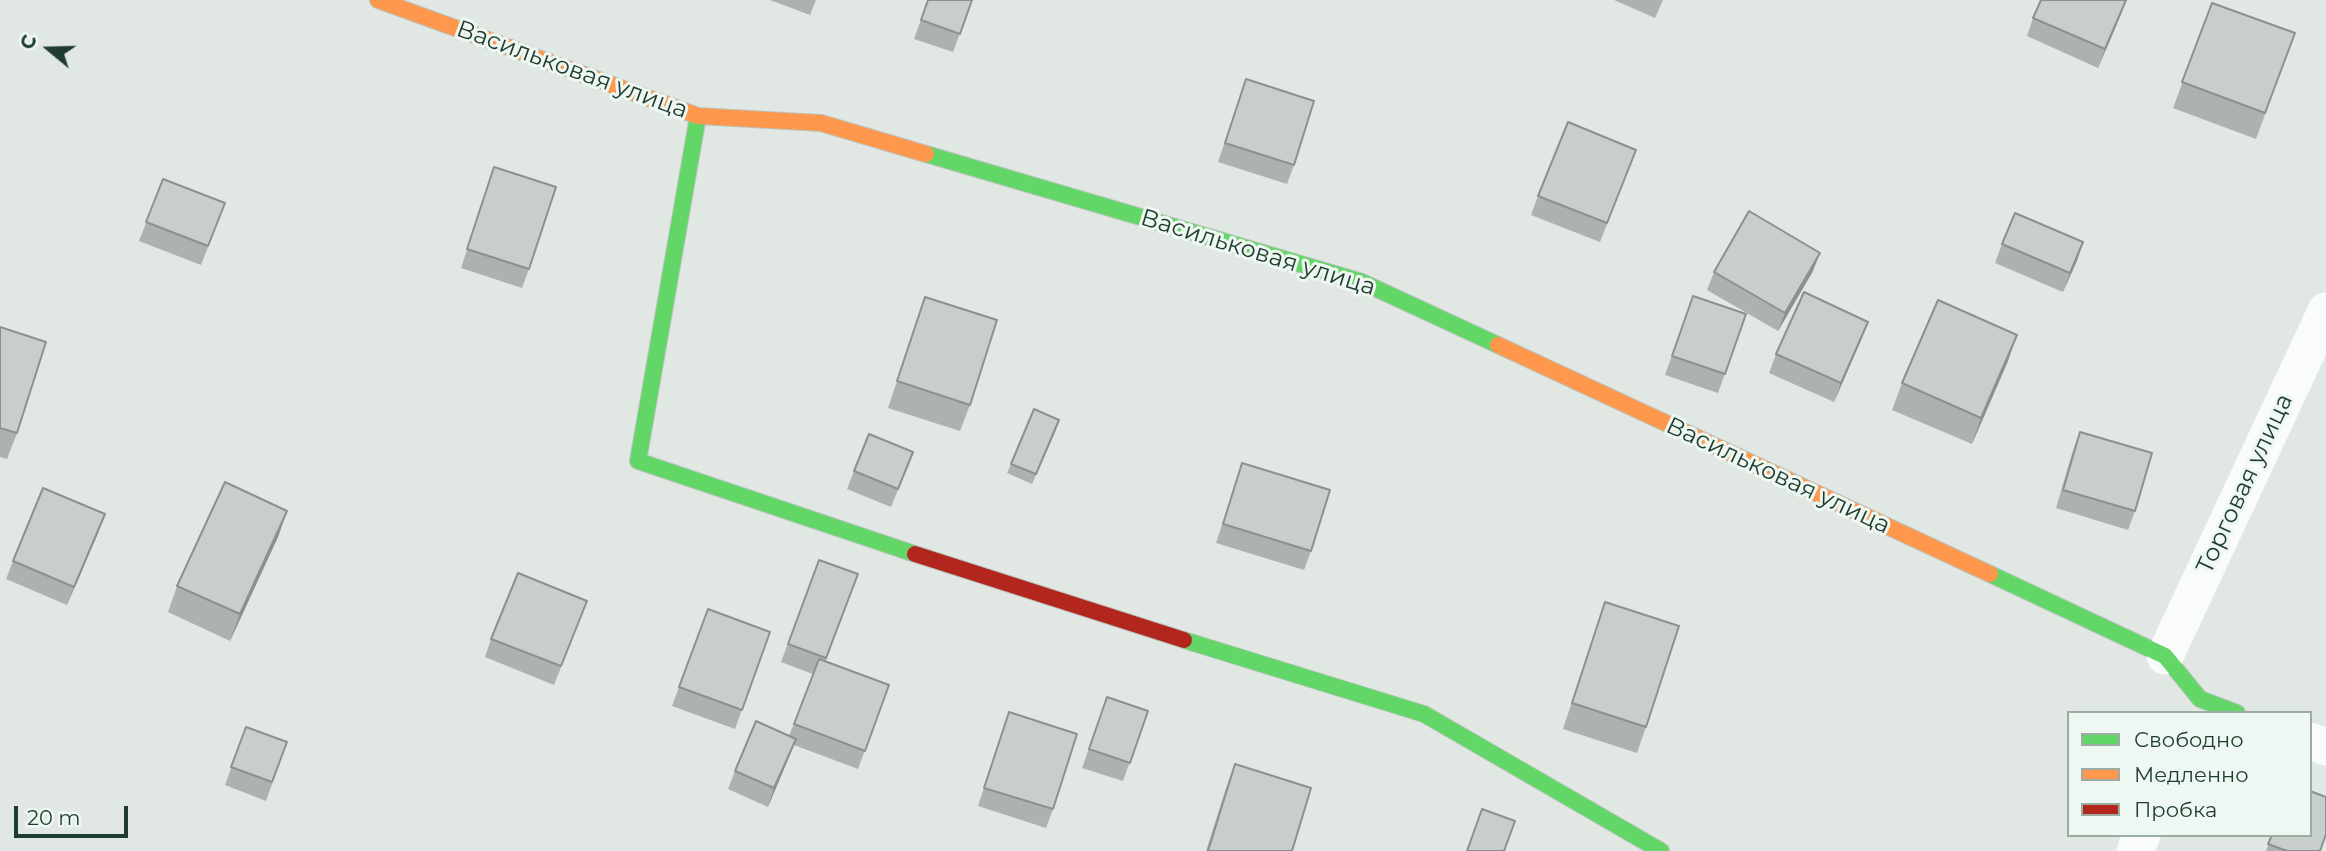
<!DOCTYPE html>
<html>
<head>
<meta charset="utf-8">
<style>
	body { margin:0 }
	#map { position:relative; width:2326px; height:851px; overflow:hidden; background:#e1e8e4; font-family:Montserrat,sans-serif }
	canvas { display:block }
	.legend { position:absolute; left:2067px; top:711px; width:245px; height:126px; box-sizing:border-box; background:#eef7f1; border:2px solid #9baca3; margin:0; padding:9px 12px; list-style:none; font-size:21px; color:#1e3c2f }
	.legend li { display:flex; align-items:center; gap:14px; height:35px }
	.legend b { width:35px; border:2px solid #9baca3 }
	.north { position:absolute; left:14px; top:14px; width:70px; height:70px; -webkit-text-stroke:5px #eef7f1; paint-order:stroke; rotate:289deg; font-size:19px; font-weight:700; line-height:28px; text-align:center; color:#1e3c2f }
	.north::after { content:''; display:block; margin:auto; width:24px; height:32px; background:#1e3c2f; clip-path:polygon(50% 0,100% 100%,50% 72%,0 100%) }
	.scale { position:absolute; left:14px; top:806px; width:114px; height:32px; box-sizing:border-box; border:4px solid #1e3c2f; border-top:0; padding-left:9px; font-size:21px; line-height:24px; white-space:nowrap; color:#1e3c2f; -webkit-text-stroke:5px #eef7f1; paint-order:stroke }
</style>
</head>
<body>
<div id="map">
<canvas width="2326" height="851"></canvas>
<ul class="legend">
<li><b style="height:9px;background:#63d668"></b>Свободно</li>
<li><b style="height:9px;background:#ff974d"></b>Медленно</li>
<li><b style="height:9px;background:#b3261e"></b>Пробка</li>
</ul>
<div class="north">С</div>
<div class="scale">20 m</div>
</div>
<script>
const ctx = document.querySelector('canvas').getContext('2d');
ctx.lineJoin = 'round';
const toPath = rows => new Path2D(rows.map(r => 'M' + r).join(''));
function stroke(path, color, width, dash) { ctx.strokeStyle = color; ctx.lineWidth = width; ctx.lineCap = dash ? 'butt' : 'round'; ctx.setLineDash(dash || []); ctx.stroke(path); }
function paint(path, color) { ctx.fillStyle = color; ctx.fill(path, 'evenodd'); }
function label(font, color, halo, rows, align = 'center') {
  ctx.font = font + ' Montserrat,sans-serif'; ctx.lineWidth = 6; ctx.setLineDash([]); ctx.textBaseline = 'middle'; ctx.strokeStyle = halo; ctx.fillStyle = color; for (const [text, x, y, turn = 0] of rows) {
    ctx.save(); ctx.translate(x, y); ctx.rotate((+turn || 0) * Math.PI / 180); ctx.textAlign = isNaN(turn) ? turn : align; if (halo) ctx.strokeText(text, 0, 0); ctx.fillText(text, 0, 0); ctx.restore();
  }
}
const fast = toPath([
	[698,116,638,461,915,554],
	[926,154,1362,282,1498,345],
	[1990,574,2165,656,2200,699,2237,713],
	[1184,640,1424,714,1661,851]
]);
const slow = toPath([
	[378,0,698,116,821,123,926,154],
	[1498,345,1990,574]
]);
const jam = toPath([
	[915,554,1184,640]
]);
stroke(fast, '#bac5bf', 18);
stroke(slow, '#bac5bf', 18);
stroke(jam, '#bac5bf', 18);
stroke(toPath([
	[2165,656,2326,311],
	[2310,741,2326,747],
	[2135,851,2142,835]
]), '#fafcfb', 37);
stroke(fast, '#63d668', 16);
stroke(slow, '#ff974d', 16);
stroke(jam, '#b3261e', 16);
paint(toPath([
	[770,0,816,0,810,15],
	[928,0,972,0,953,52,914,39],
	[1614,0,1663,0,1655,18],
	[2212,3,2295,33,2256,139,2173,108],
	[2121,14,2098,68,2027,36,2033,18],
	[1246,79,1294,165,1287,184,1218,162],
	[1636,150,1600,242,1531,215,1538,196],
	[494,167,529,269,522,288,461,268],
	[163,179,225,203,201,265,139,241],
	[2083,242,2063,292,1995,263,2002,244],
	[1813,271,1778,331,1707,290,1714,272],
	[1693,296,1746,314,1718,393,1665,375],
	[925,297,970,405,960,431,888,408],
	[1868,322,1861,340,1834,402,1769,373,1776,354],
	[0,327,17,433,7,459,0,457],
	[2008,361,1972,444,1892,410,1902,383],
	[1056,430,1032,484,1007,473,1011,464],
	[2080,432,2135,511,2128,530,2056,508,2073,450],
	[1242,463,1311,551,1304,570,1216,543],
	[906,470,891,507,847,489,854,471],
	[287,511,278,537,230,641,168,612,177,586],
	[105,514,67,605,6,579,13,561],
	[819,560,858,574,826,661,889,685,858,769,794,745,768,807,728,789,735,771,789,736,813,674,781,662],
	[587,601,554,685,485,657,491,639],
	[1605,602,1646,727,1637,753,1563,729],
	[708,609,770,632,735,729,672,706],
	[1107,697,1148,711,1123,781,1082,768],
	[1009,712,1053,809,1046,828,978,806],
	[246,727,287,742,266,801,225,785],
	[1235,764,1292,851,1206,851,1225,791],
	[2272,835,2320,851,2266,851]
]), '#acb2af');
paint(toPath([
	[2126,0,2121,14,2098,68,2105,49],
	[2083,242,2077,261,2063,292,2070,273],
	[1820,253,1813,271,1778,331,1785,313],
	[1868,322,1861,340,1834,402,1841,383],
	[2017,335,2008,361,1972,444,1981,418],
	[287,511,278,537,230,641,240,614],
	[105,514,98,533,67,605,74,587],
	[796,739,789,757,768,807,774,788]
]), '#8c918e');
const building = toPath([
	[928,0,972,0,960,34,921,20,928,0],
	[2041,0,2126,0,2105,49,2033,18,2041,0],
	[2212,3,2295,33,2265,113,2182,82,2212,3],
	[1246,79,1314,101,1294,165,1225,143,1246,79],
	[1568,122,1636,150,1607,223,1538,196,1568,122],
	[494,167,556,187,529,269,467,249,494,167],
	[163,179,225,203,208,246,146,222,163,179],
	[1749,211,1820,253,1785,313,1714,272,1749,211],
	[2015,213,2083,242,2070,273,2002,244,2015,213],
	[1804,292,1868,322,1841,383,1776,354,1804,292],
	[1693,296,1746,314,1725,374,1672,356,1693,296],
	[925,297,997,320,970,405,897,381,925,297],
	[1938,300,2017,335,1981,418,1902,383,1938,300],
	[0,327,46,342,17,433,0,428,0,327],
	[1034,409,1059,420,1036,474,1011,464,1034,409],
	[2080,432,2152,453,2135,511,2063,490,2080,432],
	[869,434,913,452,898,489,854,471,869,434],
	[1242,463,1330,490,1311,551,1223,524,1242,463],
	[225,482,287,511,240,614,177,586,225,482],
	[43,488,105,514,74,587,13,561,43,488],
	[819,560,858,574,826,658,788,644,819,560],
	[518,573,587,601,561,666,491,639,518,573],
	[1605,602,1679,626,1646,727,1572,703,1605,602],
	[708,609,770,632,742,710,679,687,708,609],
	[819,659,889,685,865,751,794,724,819,659],
	[1107,697,1148,711,1130,763,1089,749,1107,697],
	[1009,712,1077,734,1053,809,984,788,1009,712],
	[756,721,796,739,774,788,735,771,756,721],
	[246,727,287,742,272,782,231,767,246,727],
	[1235,764,1311,788,1292,851,1208,851,1235,764],
	[2310,791,2326,797,2326,834,2320,851,2287,851,2268,844,2272,835,2310,835,2310,791],
	[1482,809,1515,821,1504,851,1467,851,1482,809]
]);
paint(building, '#c8cfcb');
stroke(building, '#8c918e', 2);
label('24px', '#1e3c2f', '#eef7f1', [
	["Васильковая улица",572,70,20],
	["Васильковая улица",1258,253,17],
	["Васильковая улица",1778,476,25],
	["Торговая улица",2245,484,-65]
]);
</script>
</body>
</html>
